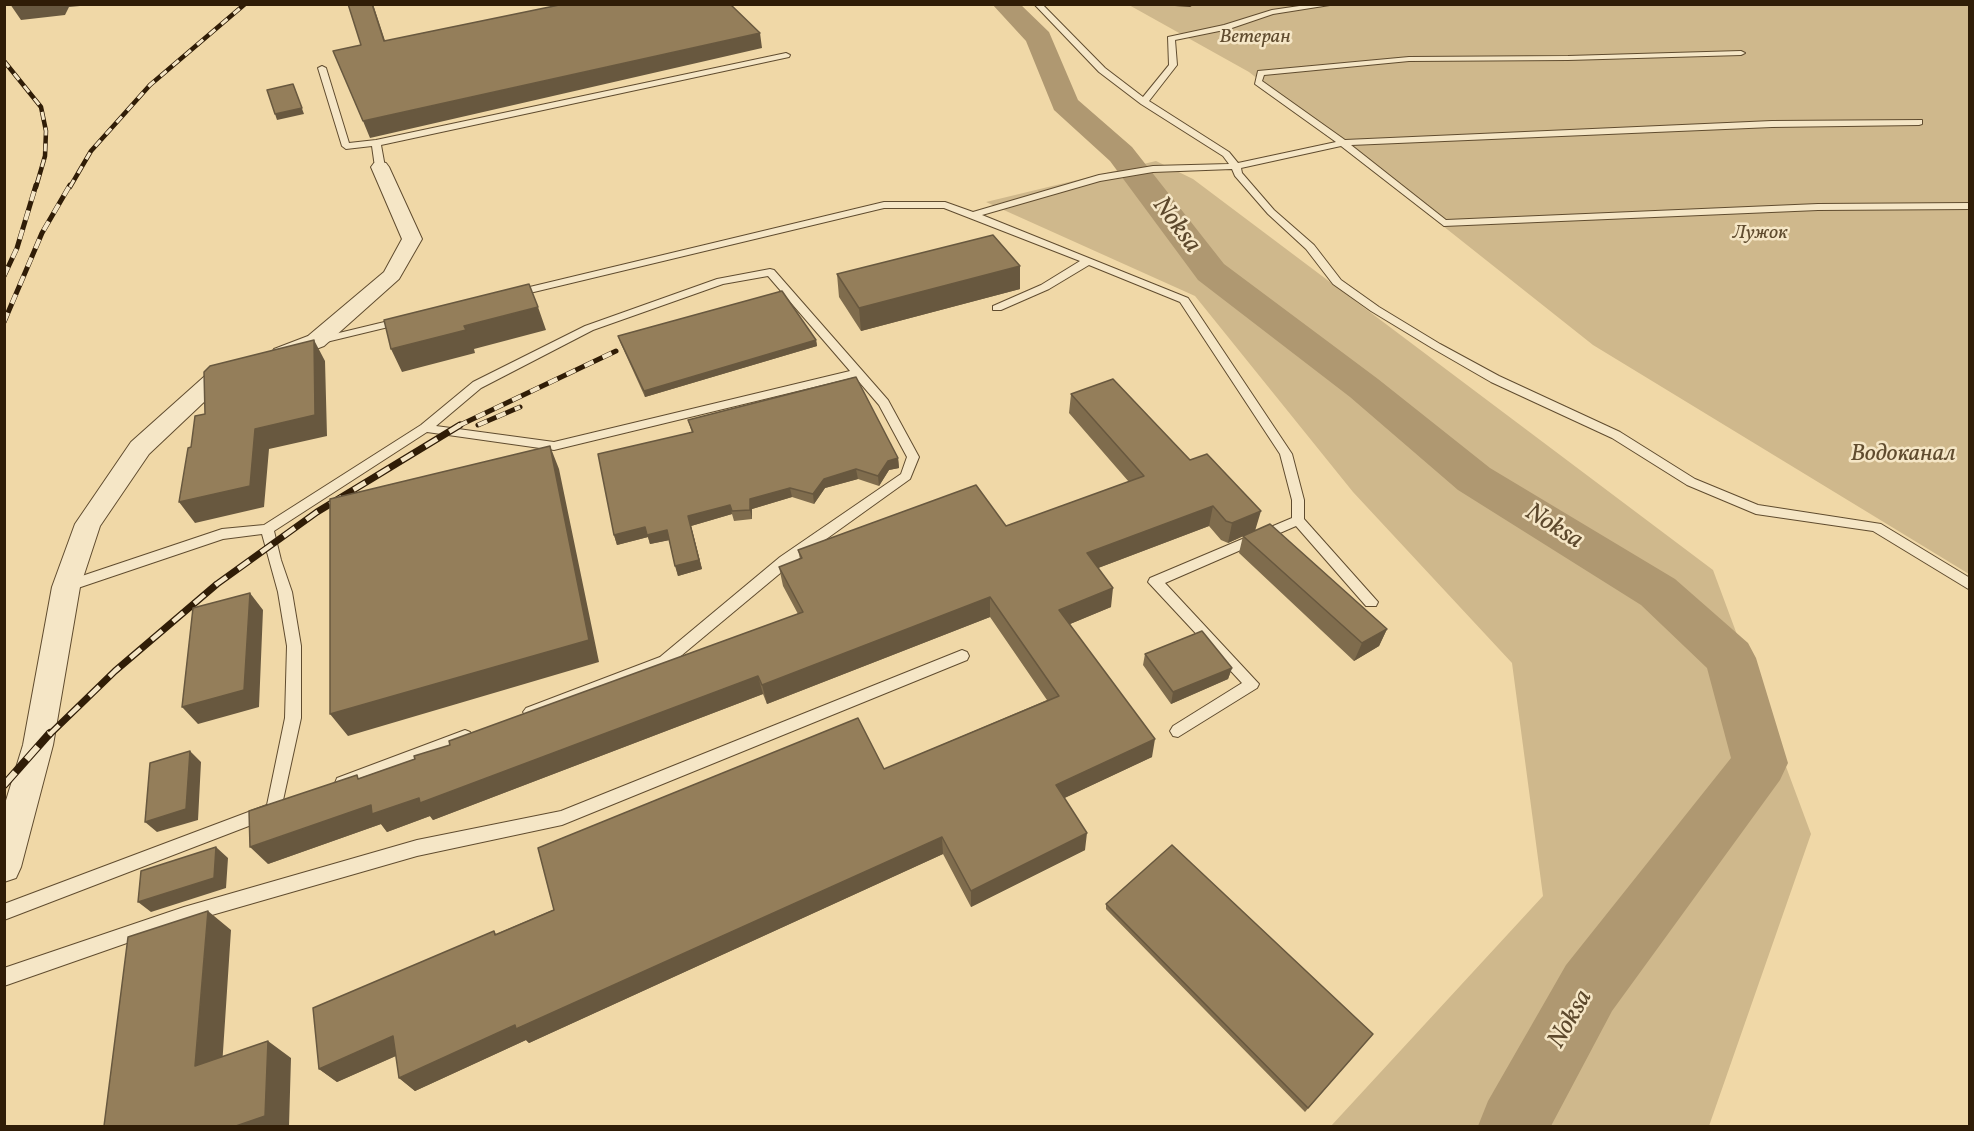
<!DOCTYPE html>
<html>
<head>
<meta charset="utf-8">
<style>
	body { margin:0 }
	#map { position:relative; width:1974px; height:1131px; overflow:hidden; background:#f0d8a7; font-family:Vollkorn,serif }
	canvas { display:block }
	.frame { position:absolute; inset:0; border:6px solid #301d07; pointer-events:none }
</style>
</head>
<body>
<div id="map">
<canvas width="1974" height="1131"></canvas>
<div class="frame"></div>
</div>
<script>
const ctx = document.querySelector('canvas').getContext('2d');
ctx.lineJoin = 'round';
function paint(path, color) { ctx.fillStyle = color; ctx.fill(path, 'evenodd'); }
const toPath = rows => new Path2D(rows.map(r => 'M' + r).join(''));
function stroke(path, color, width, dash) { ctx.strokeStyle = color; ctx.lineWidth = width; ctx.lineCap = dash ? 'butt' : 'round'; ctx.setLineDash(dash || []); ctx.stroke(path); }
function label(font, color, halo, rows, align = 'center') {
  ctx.font = font + ' Vollkorn,serif'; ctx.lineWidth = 5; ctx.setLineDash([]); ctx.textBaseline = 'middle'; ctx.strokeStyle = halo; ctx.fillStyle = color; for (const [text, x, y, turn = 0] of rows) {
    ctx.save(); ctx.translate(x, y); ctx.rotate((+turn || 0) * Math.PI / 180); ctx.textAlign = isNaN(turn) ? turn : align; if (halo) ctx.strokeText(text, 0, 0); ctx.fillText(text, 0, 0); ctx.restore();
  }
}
paint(toPath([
	[1129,5,1969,5,1969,574,1593,345,1249,72],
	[1156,161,1193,179,1713,570,1811,834,1709,1126,1331,1126,1543,896,1512,663,1353,492,1195,296,986,202]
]), '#cfb88c');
paint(toPath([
	[992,4,1020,4,1049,32,1078,100,1132,147,1224,264,1378,379,1490,468,1675,579,1748,643,1756,658,1788,763,1780,780,1612,1011,1551,1126,1478,1126,1488,1101,1566,965,1731,758,1707,668,1641,605,1458,490,1350,397,1198,280,1110,161,1054,110,1026,41,992,4]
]), '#af9871');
const lane = toPath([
	[1034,4,1042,4,1105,68,1143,97,1169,65,1168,37,1224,25,1272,10,1313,4,1336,4,1273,14,1229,29,1175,40,1177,65,1149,101,1229,152,1238,163,1336,142,1255,84,1258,71,1409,57,1568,56,1741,51,1745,53,1741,55,1568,60,1409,61,1264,75,1262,81,1345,140,1772,121,1922,120,1922,124,1919,125,1772,127,1351,145,1446,220,1818,204,1970,203,1970,209,1818,210,1444,226,1341,146,1241,168,1242,173,1274,210,1314,245,1341,280,1379,307,1440,344,1499,376,1620,432,1695,479,1758,505,1881,524,1970,578,1970,590,1873,531,1756,514,1687,485,1612,438,1491,382,1432,348,1371,311,1333,284,1306,249,1268,214,1235,176,1232,169,1153,172,1100,181,982,215,1188,298,1292,454,1304,500,1304,519,1378,602,1376,606,1366,606,1296,526,1165,583,1259,684,1257,688,1178,737,1173,736,1170,731,1173,726,1242,683,1148,582,1150,578,1292,518,1292,500,1280,454,1180,302,1089,265,1049,289,1001,310,993,310,993,306,1041,285,1080,261,944,208,884,208,513,297,508,294,513,291,884,202,945,202,973,212,1099,175,1153,166,1229,164,1223,156,1141,104,1099,72,1034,4],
	[1160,4,1193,4,1190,6,1160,4],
	[786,53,790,55,789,57,381,145,385,167,380,170,375,167,372,146,346,149,342,146,318,68,322,66,326,68,349,143,376,140,786,53],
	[770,269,774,270,888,400,919,457,910,479,790,565,670,665,531,718,526,716,523,712,526,708,660,657,780,557,901,474,907,457,879,405,855,377,554,450,427,432,274,531,281,560,292,592,301,646,301,718,280,814,4,920,4,904,267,805,285,718,287,646,278,592,262,534,223,539,66,592,61,591,59,587,61,583,222,529,264,525,421,425,473,382,585,326,717,279,770,269],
	[768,276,850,371,554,442,436,426,481,388,593,330,723,284,768,276],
	[401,318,406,321,405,323,318,344,312,341,314,339,401,318],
	[962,650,967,652,969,656,967,660,562,825,417,856,184,923,4,986,4,968,184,907,417,840,561,811,962,650],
	[465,730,470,732,473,737,470,742,343,790,337,788,335,783,337,778,465,730]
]);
const street = toPath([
	[380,162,386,163,389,167,422,239,399,279,324,346,290,359,282,361,274,359,271,354,274,349,308,336,384,272,402,239,371,167,374,163,380,162],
	[235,365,243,367,246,372,243,377,222,385,149,454,100,526,80,587,53,745,21,867,16,878,4,882,4,807,23,745,52,587,75,524,131,442,206,375,235,365]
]);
stroke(lane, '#604c2f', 2);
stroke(street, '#604c2f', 2);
paint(lane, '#f5e6c6');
paint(street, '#f5e6c6');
const railFar3 = toPath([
	[4,61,41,107,46,131,45,156,36,187],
	[70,187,91,151,150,85,245,4]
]);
const railFar2 = toPath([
	[4,276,17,248,36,185],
	[4,322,42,233,70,185],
	[478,425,520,407],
	[458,426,616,351]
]);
const railFar1 = toPath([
	[49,735,115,671,217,584,317,512,460,425]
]);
const rail = toPath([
	[4,785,50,733]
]);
stroke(railFar3, '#301d07', 4.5);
stroke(railFar2, '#301d07', 5);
stroke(railFar1, '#301d07', 7);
stroke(rail, '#301d07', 8);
stroke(railFar3, '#f5e6c6', 3, [8]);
stroke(railFar2, '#f5e6c6', 4, [10]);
stroke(railFar1, '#f5e6c6', 4.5, [14]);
stroke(rail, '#f5e6c6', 6, [17]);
paint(toPath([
	[837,274,1020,289,861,331,839,297],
	[618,336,816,340,817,346,645,397,620,342],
	[1071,394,1256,530,1387,629,1379,646,1354,661,1239,553,1243,536,1228,543,1221,540,1209,526,1098,568,1111,607,1070,624,1152,757,1064,798,1085,850,971,907,943,854,529,1043,526,1040,415,1091,399,1078,396,1056,337,1082,319,1069,494,931,496,934,1047,700,990,617,767,704,763,694,433,820,430,816,387,832,381,824,268,864,360,778,415,759,798,614,783,586,779,567,800,559,798,550,1006,526,1129,482,1069,413],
	[688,420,898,458,899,468,889,470,879,486,858,479,825,488,814,504,792,497,752,509,752,519,734,521,732,514,691,526,702,569,678,576,669,540,650,544,648,537,617,545,614,535,692,433],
	[1145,654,1232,668,1228,679,1171,704,1143,665],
	[1106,904,1373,1034,1305,1112,1106,909]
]), '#7f6c4d');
paint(toPath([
	[10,4,81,4,80,6,69,7,65,15,21,20],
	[372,4,373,4,390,56,384,41],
	[760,33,762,48,370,138,363,121],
	[293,84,304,114,277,120,275,114],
	[1020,266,1020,289,861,331,859,308],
	[538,307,546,330,474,349,475,353,402,372,391,349,464,326],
	[314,340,325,361,327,436,269,449,264,507,195,523,179,502,255,429],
	[816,340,817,346,645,397,644,391],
	[550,446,559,469,599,662,348,736,330,714],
	[898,458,899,468,889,470,879,486,878,476,888,461],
	[856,469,858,479,825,488,814,504,813,494,824,479],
	[790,488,792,497,752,509,752,519,750,510,750,499],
	[730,505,732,514,691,526,702,569,678,576,675,566,688,516],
	[1213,506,1209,526,1085,573,1087,553],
	[1261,511,1255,531,1228,543,1232,523],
	[645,527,667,530,670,540,650,544,648,537,617,545,614,535],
	[1113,588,1111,607,1058,629,1059,610],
	[250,593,263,610,259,707,198,724,182,707],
	[990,597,990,617,767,704,762,685],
	[1387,629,1379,646,1354,661,1362,643],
	[1232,668,1228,679,1171,704,1173,692],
	[758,676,763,694,433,820,430,816,387,832,381,824,268,864,250,847,371,805],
	[1155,739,1152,757,1054,803,1056,785],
	[190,751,201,762,198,820,157,832,145,822],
	[1087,833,1085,850,971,907,971,891],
	[942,837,943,854,529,1043,526,1040,415,1091,399,1078,515,1025],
	[216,847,228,858,226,888,151,912,138,902],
	[208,911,231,930,221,1082,195,1066],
	[393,1036,409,1050,337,1082,319,1069],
	[268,1041,291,1058,289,1126,236,1126]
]), '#68583f');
const building = toPath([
	[348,4,372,4,384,41,564,4,730,4,760,33,363,121,333,51,361,45,348,4],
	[293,84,302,108,275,114,267,90,293,84],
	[993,235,1020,266,859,308,837,274,993,235],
	[529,284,538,307,464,326,466,330,391,349,384,320,529,284],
	[782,291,816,340,644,391,618,336,782,291],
	[314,340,315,415,255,429,250,486,179,502,188,448,191,447,195,416,205,414,204,372,210,366,314,340],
	[856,377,898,458,888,461,878,476,856,469,824,479,813,494,790,488,750,499,750,510,732,511,730,505,688,516,699,560,675,566,667,530,647,535,645,527,614,535,598,454,693,432,688,420,856,377],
	[1113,379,1190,460,1207,454,1261,511,1232,523,1226,521,1213,506,1087,553,1113,588,1059,610,1155,739,1056,785,1087,833,971,891,942,837,516,1029,515,1025,399,1078,393,1036,319,1069,313,1008,494,931,495,935,554,910,538,848,858,718,884,769,1059,696,990,597,762,685,758,676,420,803,419,798,372,814,371,805,250,847,249,811,357,775,358,779,415,759,414,756,450,745,449,741,803,612,779,567,802,558,798,550,976,485,1006,526,1144,476,1071,394,1113,379],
	[550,446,589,640,330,714,330,499,550,446],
	[1270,524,1387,629,1362,643,1243,536,1270,524],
	[250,593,244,690,182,707,193,608,250,593],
	[1202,631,1232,668,1173,692,1145,654,1202,631],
	[190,751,186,809,145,822,150,763,190,751],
	[1172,845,1373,1034,1308,1108,1106,904,1172,845],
	[216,847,214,878,138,902,141,871,216,847],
	[208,911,195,1066,268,1041,265,1116,236,1126,104,1126,128,937,208,911]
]);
paint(building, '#947e5a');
stroke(building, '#68583f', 1.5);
label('italic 20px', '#604c2f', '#f5e6c6', [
	["Ветеран",1255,38],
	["Лужок",1760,234]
]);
label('italic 24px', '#604c2f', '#f5e6c6', [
	["Водоканал",1903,456]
]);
label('italic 26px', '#5c482c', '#f5e6c6', [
	["Noksa",1175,226,53],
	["Noksa",1553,528,32],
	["Noksa",1572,1020,-60]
]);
</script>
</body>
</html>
